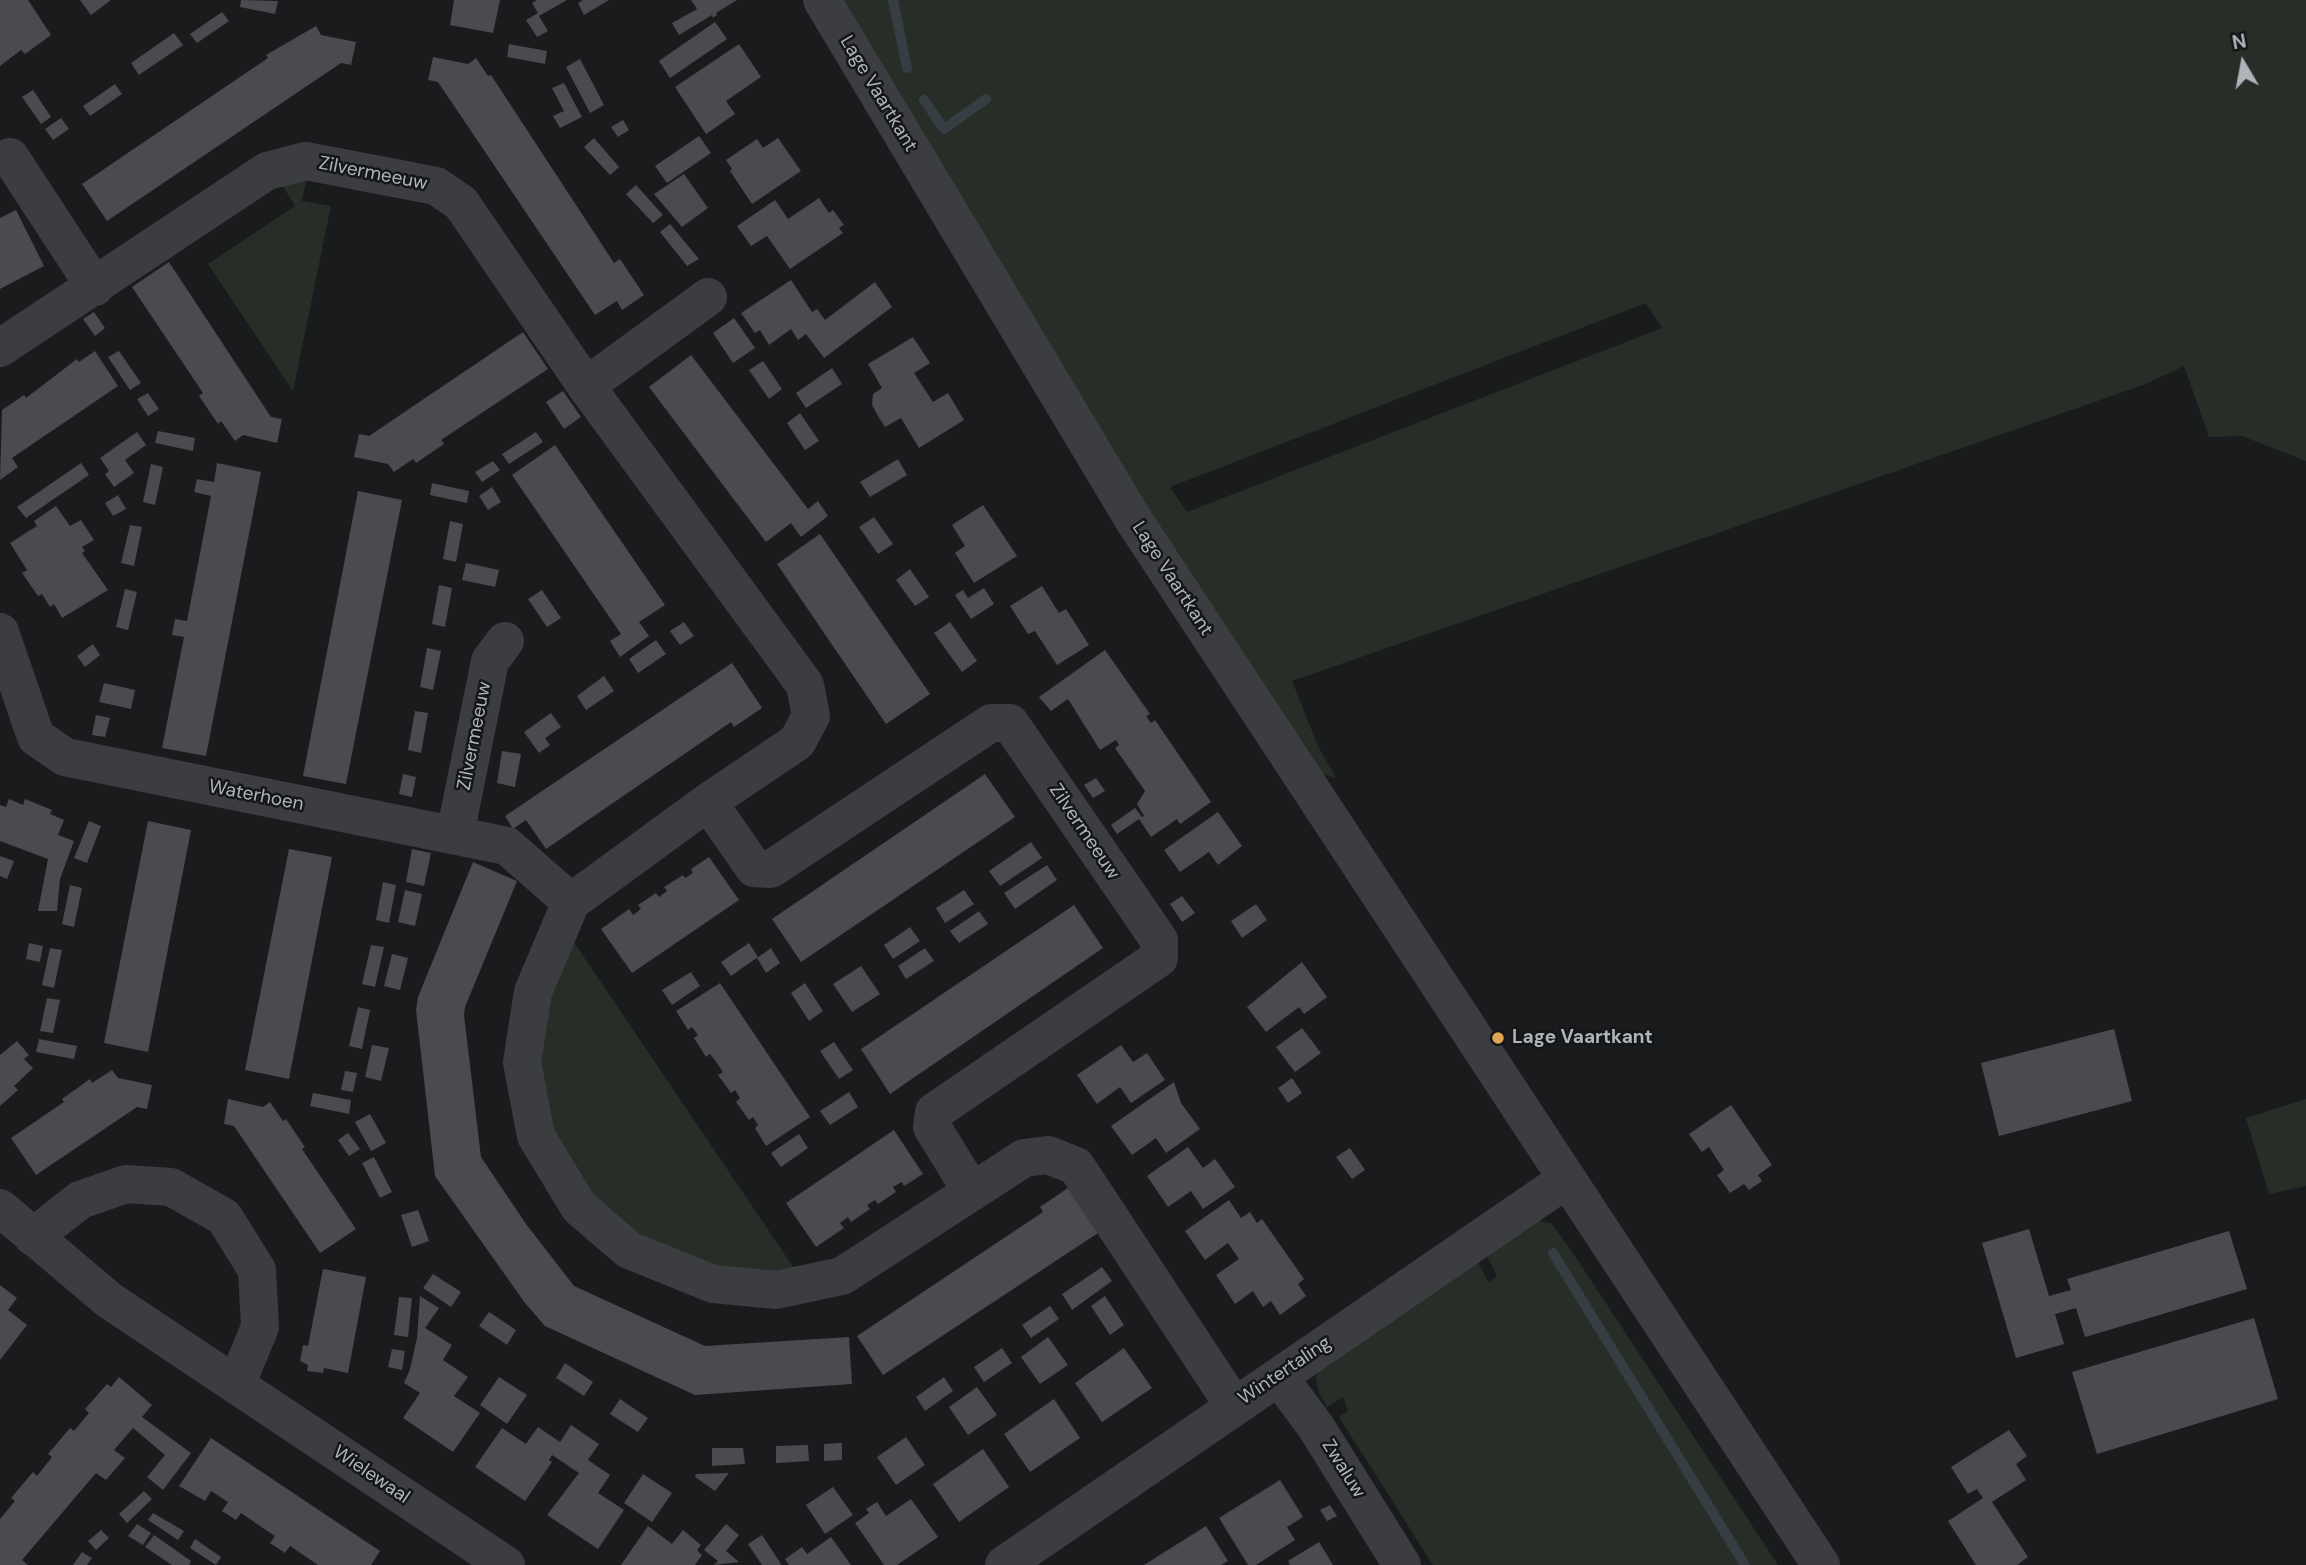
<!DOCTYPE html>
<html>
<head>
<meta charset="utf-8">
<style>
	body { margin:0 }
	#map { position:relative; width:2306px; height:1565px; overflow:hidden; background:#1a1b1c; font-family:"DM Sans",sans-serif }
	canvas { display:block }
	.north { position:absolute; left:2208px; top:28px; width:70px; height:70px; -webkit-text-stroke:5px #151617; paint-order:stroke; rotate:350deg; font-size:19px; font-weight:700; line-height:28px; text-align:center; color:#afb3ba }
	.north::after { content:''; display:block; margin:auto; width:24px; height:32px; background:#afb3ba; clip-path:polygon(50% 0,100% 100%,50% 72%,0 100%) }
</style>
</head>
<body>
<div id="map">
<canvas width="2306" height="1565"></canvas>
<div class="north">N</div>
</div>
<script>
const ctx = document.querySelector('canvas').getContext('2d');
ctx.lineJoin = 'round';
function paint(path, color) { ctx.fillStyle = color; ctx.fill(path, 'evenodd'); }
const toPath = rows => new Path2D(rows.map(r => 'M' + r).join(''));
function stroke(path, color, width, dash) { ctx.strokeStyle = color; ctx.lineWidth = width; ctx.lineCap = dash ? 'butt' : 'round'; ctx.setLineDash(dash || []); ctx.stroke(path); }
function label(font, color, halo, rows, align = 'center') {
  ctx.font = font + ' "DM Sans",sans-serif'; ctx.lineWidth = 5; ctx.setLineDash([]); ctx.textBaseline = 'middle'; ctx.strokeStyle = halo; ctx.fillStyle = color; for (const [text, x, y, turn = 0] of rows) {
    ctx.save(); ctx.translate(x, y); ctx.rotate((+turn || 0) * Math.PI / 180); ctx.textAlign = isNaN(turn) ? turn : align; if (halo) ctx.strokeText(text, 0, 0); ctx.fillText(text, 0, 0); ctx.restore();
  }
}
paint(toPath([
	[843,0,2306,0,2306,461,2242,436,2209,437,2184,366,2146,384,1292,681,1318,746,1336,778,1312,771,1299,760,951,188],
	[1646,303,1662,328,1187,512,1170,487],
	[308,171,302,201,331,206,293,391,208,264,295,206,279,180],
	[565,929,798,1274,736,1273,664,1251,621,1223,581,1188,553,1148,537,1039],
	[2306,1099,2306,1186,2269,1194,2246,1118],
	[1534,1220,1551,1223,1571,1250,1778,1565,1433,1565,1339,1417,1348,1411,1343,1397,1327,1407,1319,1393,1316,1377,1321,1366,1476,1258,1489,1283,1497,1276,1485,1252]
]), '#272e27');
stroke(toPath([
	[893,0,907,68],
	[924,100,944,129,986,99],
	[1553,1253,1745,1565]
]), '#363e44', 10);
paint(toPath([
	[0,0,28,0,51,35,25,54,21,50,0,66],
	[80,0,111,0,91,15],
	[241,0,278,1,275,14,240,7],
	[454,0,500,0,493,33,450,25],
	[537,0,567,0,539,16,548,31,537,37,526,20,538,13,532,3],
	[583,0,609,0,584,15,578,3],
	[691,0,737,0,716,13,717,15,713,18,712,15,679,35,672,23,697,9],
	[222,12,229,21,197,43,190,34],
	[715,22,727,39,670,78,659,61],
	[316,26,321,35,356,42,351,65,341,63,107,221,82,184,268,58,266,55],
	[174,33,183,45,139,75,131,63],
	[509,44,547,51,545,64,507,57],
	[739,44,761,77,726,101,735,114,706,134,675,87],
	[433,57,468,64,476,58,488,76,491,75,614,263,620,259,644,295,622,310,617,301,595,315,438,82,428,80],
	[580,59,604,105,590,113,566,67],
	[564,83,582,117,560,128,553,116,564,111,552,88],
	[115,84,122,94,90,116,83,106],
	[33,90,51,117,41,124,22,97],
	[61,118,69,129,53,140,45,129],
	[623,120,629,130,618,137,611,127],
	[699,136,711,153,667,183,655,166],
	[594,138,619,167,610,175,584,147],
	[778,138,801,171,752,204,730,171,732,169,726,160,757,139,763,148],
	[684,174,708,208,682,227,654,194],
	[636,185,663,215,653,223,626,194],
	[819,198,829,213,833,210,844,225,839,228,843,233,790,269,767,236,751,246,737,226,775,200,788,219],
	[16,210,44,266,0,289,0,218],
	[670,224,699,259,687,266,660,232],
	[169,262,271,417,282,419,277,443,243,435,235,441,221,421,218,424,199,396,203,393,132,287],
	[791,280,812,312,817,309,825,320,875,282,892,307,824,358,806,334,798,340,791,329,769,345,760,330,755,333,741,313],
	[94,312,105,328,95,336,83,319],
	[734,318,755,348,733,363,713,333],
	[523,332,548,369,441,440,444,444,416,463,413,459,394,472,388,464,354,457,359,434,369,436],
	[913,337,930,363,914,373,933,402,948,393,964,420,919,448,901,418,885,427,878,416,872,405,873,394,882,388,868,364],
	[95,351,118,386,12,458,18,467,0,480,2,410,24,395,26,398,77,359,79,362],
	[119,351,141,383,130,390,108,357],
	[691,355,808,509,818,501,828,516,801,537,791,523,766,542,649,387],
	[763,361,782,389,769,399,749,370],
	[832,368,842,384,806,408,796,393],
	[563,391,581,417,564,429,546,402],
	[148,393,159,409,148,416,137,399],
	[800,413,819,441,805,450,787,423],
	[158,431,195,438,193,451,155,443],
	[137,432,146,445,125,460,134,473,114,487,105,474,109,471,100,458],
	[536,432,543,442,509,464,502,454],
	[555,445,665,605,639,622,649,636,620,657,610,641,621,634,512,475],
	[898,459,907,475,870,497,860,482],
	[493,461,500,470,482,482,475,472],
	[81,463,89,475,26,518,17,507],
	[217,463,261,472,206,756,162,748,184,637,172,635,175,619,187,621,211,496,194,492,197,479,214,482],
	[151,464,163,467,155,505,143,502],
	[432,483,469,491,467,503,430,495],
	[492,487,501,502,488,510,479,496],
	[358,491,402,500,346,784,303,776],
	[118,495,126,509,113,516,105,503],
	[983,505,1017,556,974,583,955,553,965,546,952,525],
	[56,506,70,526,81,520,94,540,82,547,85,551,82,553,108,590,62,618,54,604,50,607,42,594,38,596,22,573,27,570,10,543,37,526,34,521],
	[874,517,893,544,878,554,859,527],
	[450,521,463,524,456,562,443,559],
	[130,525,142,527,134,566,121,563],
	[820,534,930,694,886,724,777,564],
	[466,563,499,570,495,587,462,580],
	[910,569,929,597,915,606,896,580],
	[439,585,452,588,445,627,432,624],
	[1042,586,1059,613,1066,609,1089,645,1057,665,1035,631,1028,634,1010,606],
	[984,588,994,604,971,619,955,595,963,590,968,598],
	[125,589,137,592,128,630,116,627],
	[542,590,561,618,547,627,528,599],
	[684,622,694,636,680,645,670,631],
	[950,622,977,661,962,672,934,633],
	[656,640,666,654,638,673,629,659],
	[93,644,100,655,85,667,77,656],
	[427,648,441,651,433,690,420,687],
	[1105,650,1150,714,1146,716,1151,723,1155,720,1211,802,1180,824,1177,819,1151,837,1139,819,1117,834,1111,825,1135,808,1142,817,1144,816,1137,804,1145,791,1115,748,1119,745,1116,740,1100,750,1068,699,1051,711,1039,697],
	[732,663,762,708,734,727,731,722,546,849,526,820,513,829,505,816],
	[604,676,614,691,586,710,577,696],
	[104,683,135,690,131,709,99,702],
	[415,711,428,713,421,753,408,750],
	[551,713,561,727,545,738,550,745,539,753,524,732],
	[96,715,110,718,105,737,92,735],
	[502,751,521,754,515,787,497,783],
	[403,774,416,777,412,797,399,794],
	[985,774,1015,817,801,962,772,919],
	[1096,778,1105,791,1093,798,1084,785],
	[9,799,23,805,25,799,52,810,50,814,64,820,58,835,74,841,60,879,57,911,38,911,48,859,0,841,0,805,6,807],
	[1218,812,1242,846,1218,865,1209,852,1180,872,1164,850],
	[89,821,101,826,87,863,74,858],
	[148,821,191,830,148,1052,104,1043],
	[1031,842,1042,858,1000,886,989,871],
	[289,849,332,857,289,1079,245,1070],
	[412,849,431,853,424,886,406,882],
	[0,856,14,861,7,879,0,876],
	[709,857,739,900,632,973,601,929,629,909,633,915,641,909,638,905,656,893,659,897,667,891,664,887,683,875,685,878,693,873,691,869],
	[473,862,517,881,465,1007,464,1015,481,1157,526,1224,574,1286,705,1346,849,1337,852,1384,695,1395,545,1326,525,1303,435,1176,416,1010,418,997],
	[1047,865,1057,880,1015,909,1004,893],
	[383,882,396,885,389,923,376,920],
	[70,885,82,888,74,927,62,924],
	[405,890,422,894,415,926,398,922],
	[964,890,974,904,945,923,936,908],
	[1182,896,1195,913,1182,922,1170,904],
	[1256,904,1267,920,1242,938,1231,921],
	[1074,905,1103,948,890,1094,861,1049],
	[979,911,988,924,959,943,950,931],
	[910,927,920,941,893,959,884,945],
	[29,943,43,946,40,962,26,959],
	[749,943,758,957,731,976,721,962],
	[371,945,384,947,375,987,362,984],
	[50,948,62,950,54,988,42,985],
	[771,948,780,963,766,973,757,958],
	[925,948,934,961,906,979,898,966],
	[392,954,408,958,400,990,384,986],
	[1302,962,1327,997,1304,1014,1299,1007,1266,1032,1247,1007],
	[861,966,880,994,852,1012,833,984],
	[691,972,700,986,672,1005,662,990],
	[720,983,810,1117,766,1146,755,1128,758,1125,753,1117,749,1120,736,1102,740,1098,735,1090,731,1093,718,1075,723,1072,717,1063,710,1054,706,1057,694,1038,698,1035,692,1027,688,1030,676,1011],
	[805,983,823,1011,809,1021,791,993],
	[47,998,60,1000,53,1033,40,1031],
	[358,1007,370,1010,362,1049,349,1046],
	[1302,1028,1321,1053,1295,1072,1276,1047],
	[2114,1029,2132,1101,1999,1136,1981,1063],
	[39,1039,77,1046,74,1059,36,1052],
	[17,1041,29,1055,24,1059,33,1068,14,1086,18,1090,0,1106,0,1055],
	[834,1042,853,1070,839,1079,820,1051],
	[372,1045,389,1048,381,1081,365,1077],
	[1121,1045,1133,1062,1147,1053,1165,1080,1131,1103,1120,1087,1097,1104,1077,1075],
	[112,1070,118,1078,152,1085,147,1109,137,1107,36,1175,11,1138,64,1102,62,1099,90,1079,92,1083],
	[345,1071,357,1073,353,1092,341,1090],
	[1292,1078,1302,1093,1288,1103,1278,1088],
	[1174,1082,1181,1103,1200,1129,1166,1153,1156,1138,1132,1155,1111,1126],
	[849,1092,858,1107,830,1125,820,1111],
	[313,1093,351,1100,349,1114,310,1106],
	[228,1099,263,1107,270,1102,283,1121,286,1119,305,1147,302,1149,356,1229,320,1253,234,1126,224,1124],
	[1731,1105,1772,1165,1758,1175,1762,1181,1749,1190,1744,1184,1730,1193,1717,1175,1724,1170,1709,1147,1702,1152,1689,1134],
	[370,1114,386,1143,371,1151,355,1122],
	[894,1130,923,1174,904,1186,902,1182,893,1187,896,1192,878,1204,875,1200,867,1205,870,1209,851,1222,848,1217,840,1223,844,1228,816,1247,786,1203],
	[348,1133,360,1149,349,1156,338,1140],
	[799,1134,808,1148,781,1167,771,1153],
	[1188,1147,1203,1168,1215,1159,1235,1187,1203,1209,1191,1191,1168,1207,1147,1176],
	[1350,1148,1365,1170,1352,1179,1336,1157],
	[374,1157,392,1192,380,1198,362,1163],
	[1068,1188,1098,1233,883,1375,857,1336,1043,1212,1040,1207],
	[1229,1200,1241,1218,1250,1212,1257,1223,1262,1219,1304,1279,1298,1284,1306,1296,1280,1315,1271,1301,1263,1307,1253,1291,1235,1304,1216,1275,1239,1259,1228,1243,1205,1260,1185,1231],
	[418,1210,429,1241,412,1247,401,1215],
	[2029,1229,2049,1296,2071,1290,2067,1279,2229,1231,2247,1289,2085,1337,2076,1308,2055,1314,2064,1344,2016,1358,1982,1243],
	[1102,1267,1112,1281,1072,1310,1062,1294],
	[323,1269,366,1277,348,1373,324,1368,323,1373,307,1371,308,1365,300,1361,303,1345,308,1346],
	[433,1274,461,1292,451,1307,423,1288],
	[0,1285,17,1298,8,1310,27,1325,0,1360],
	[420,1296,439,1308,425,1328,452,1345,443,1360,468,1377,454,1396,480,1413,453,1452,403,1418,420,1393,404,1383,410,1369,417,1338],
	[1105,1296,1124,1325,1110,1335,1091,1306],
	[399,1297,412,1298,408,1337,394,1335],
	[1050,1306,1059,1319,1031,1338,1022,1325],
	[489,1312,516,1330,507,1345,479,1326],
	[2254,1318,2278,1399,2097,1454,2072,1372],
	[1048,1337,1068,1365,1040,1384,1021,1357],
	[1002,1348,1012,1363,984,1382,974,1367],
	[1124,1348,1152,1388,1102,1422,1075,1383],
	[392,1349,405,1351,402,1370,388,1367],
	[565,1363,593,1382,584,1396,556,1378],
	[119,1377,152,1405,142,1417,191,1453,163,1490,147,1477,165,1455,133,1428,114,1450,125,1458,106,1480,96,1473,22,1560,28,1565,0,1565,0,1519,15,1501,11,1498,33,1472,37,1476,52,1457,48,1454,70,1428,74,1431,89,1413,85,1409,107,1384,111,1387],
	[499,1377,527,1395,507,1424,480,1405],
	[944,1377,953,1391,925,1411,916,1397],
	[977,1387,997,1415,968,1435,949,1407],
	[620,1399,648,1418,638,1432,610,1414],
	[1054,1399,1080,1438,1030,1472,1004,1434],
	[571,1425,599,1444,588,1460,610,1475,598,1493,624,1510,598,1549,547,1515,579,1473,552,1455,549,1460,552,1462,525,1501,475,1467,502,1428,526,1444,538,1427,560,1442],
	[2009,1430,2027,1456,2016,1464,2026,1480,1992,1502,2028,1557,2017,1565,1976,1565,1948,1521,1983,1498,1977,1489,1968,1494,1951,1467],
	[906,1437,925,1465,896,1485,877,1457],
	[211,1438,380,1551,371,1565,318,1565,290,1546,285,1553,270,1543,275,1536,257,1524,241,1513,236,1520,222,1511,228,1502,211,1491,205,1501,179,1486],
	[842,1443,842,1460,824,1461,824,1444],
	[808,1445,809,1461,776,1463,776,1446],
	[712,1448,743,1448,745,1464,712,1466],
	[983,1449,1009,1487,959,1522,933,1484],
	[729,1473,715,1491,695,1477,696,1474],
	[643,1474,672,1493,652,1522,624,1503],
	[1280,1480,1303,1517,1287,1527,1295,1540,1256,1565,1248,1565,1219,1518],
	[833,1487,853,1515,825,1534,806,1505],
	[144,1491,152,1499,127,1523,119,1514],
	[911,1499,938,1537,897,1565,884,1565,855,1523,869,1513,866,1509,877,1502,886,1516],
	[1330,1505,1337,1516,1327,1521,1320,1510],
	[153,1513,184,1531,178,1540,148,1520],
	[137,1524,151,1533,143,1545,128,1536],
	[726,1524,739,1535,726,1551,739,1562,714,1565,718,1561,704,1550],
	[648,1526,672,1544,683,1530,701,1545,697,1550,702,1555,695,1565,621,1565],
	[1206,1526,1228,1561,1221,1565,1144,1565],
	[101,1530,109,1538,96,1550,88,1541],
	[154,1535,191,1561,189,1565,172,1565,145,1547],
	[762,1535,781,1564,780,1565,762,1565,748,1544],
	[831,1537,851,1565,789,1565,785,1559,802,1547,807,1554],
	[195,1539,221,1557,216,1565,190,1548],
	[1319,1542,1333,1565,1290,1565,1288,1561],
	[82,1552,92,1558,87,1565,73,1565]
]), '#4a4b4e');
stroke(toPath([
	[822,0,1133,519,1821,1565],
	[10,157,95,287],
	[0,348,267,171,306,161,436,186,461,203,586,386,805,685,811,716,797,742,708,802,571,902,533,992,522,1062,536,1136,579,1207,629,1250,713,1284,776,1290,842,1276,1024,1158,1048,1155,1076,1166,1234,1406],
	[586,386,708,297],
	[0,632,36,737,65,757,507,846,571,902],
	[708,802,754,868,771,869,991,723,1010,723,1159,940,1159,958,934,1112,932,1127,972,1192],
	[455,835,490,661,505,641],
	[0,1208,109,1300,506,1565],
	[33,1237,80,1200,126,1184,171,1187,224,1217,257,1270,260,1327,236,1385],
	[1279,1377,1316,1427,1402,1565],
	[1004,1565,1567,1179]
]), '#3c3d41', 38);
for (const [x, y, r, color] of [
	[1498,1038,7,"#dea651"]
]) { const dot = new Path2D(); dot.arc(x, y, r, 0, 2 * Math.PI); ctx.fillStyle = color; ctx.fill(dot); stroke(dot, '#151617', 2.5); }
label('19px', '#afb3ba', '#151617', [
	["Lage Vaartkant",878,94,59],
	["Zilvermeeuw",373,174,11],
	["Lage Vaartkant",1172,579,57],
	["Zilvermeeuw",475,736,-79],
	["Waterhoen",256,796,11],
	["Zilvermeeuw",1084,832,56],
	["Wintertaling",1285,1371,-34],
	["Zwaluw",1343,1469,58],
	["Wielewaal",371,1475,34]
]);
label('bold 19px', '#afb3ba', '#151617', [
	["Lage Vaartkant",1512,1038]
], 'left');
</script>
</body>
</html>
